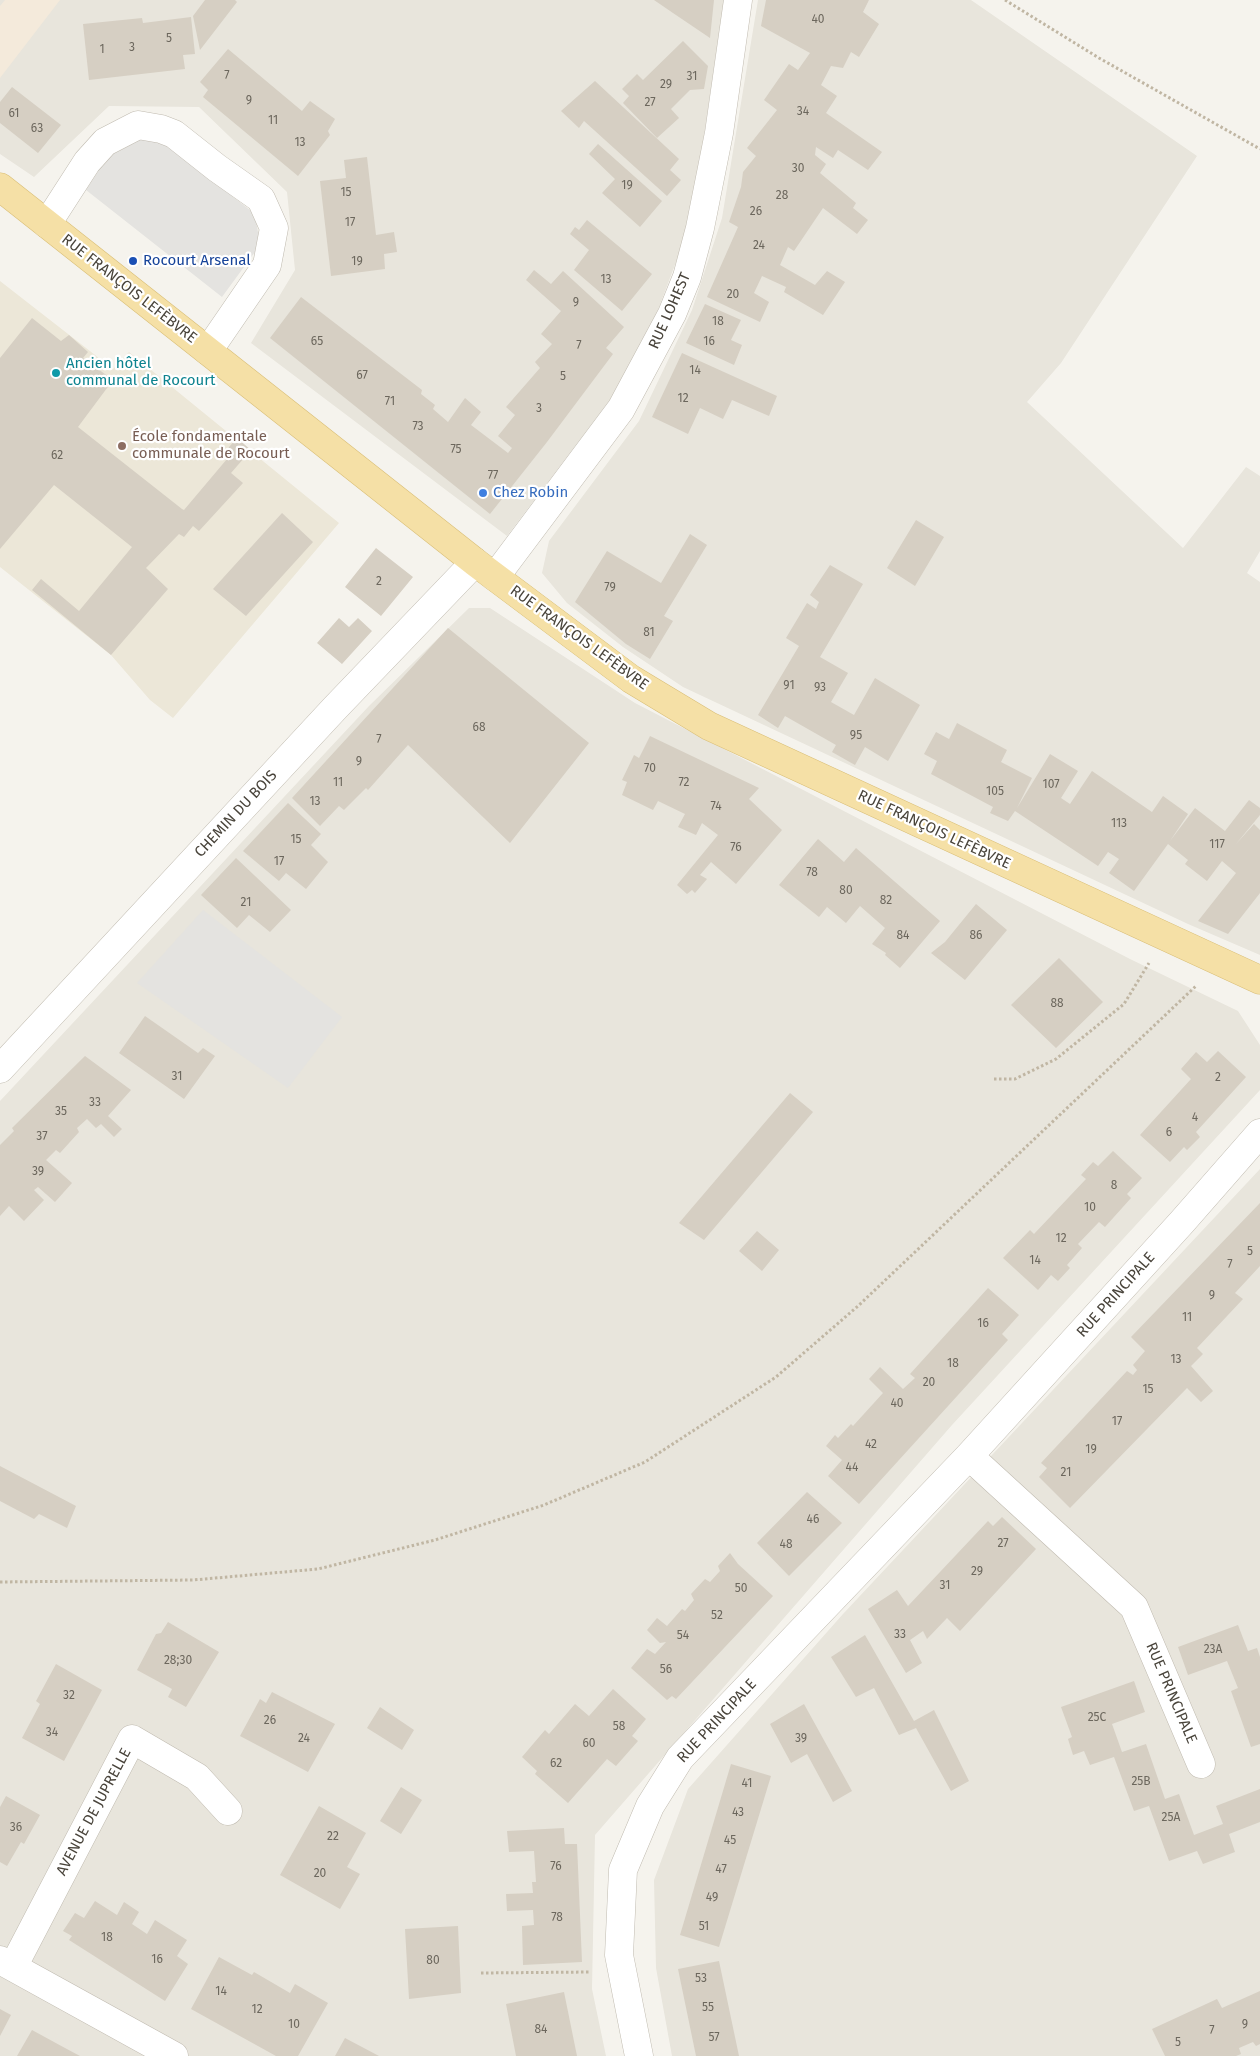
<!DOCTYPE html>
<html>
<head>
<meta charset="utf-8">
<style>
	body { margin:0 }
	canvas { display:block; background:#f5f3ed }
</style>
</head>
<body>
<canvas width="1260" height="2056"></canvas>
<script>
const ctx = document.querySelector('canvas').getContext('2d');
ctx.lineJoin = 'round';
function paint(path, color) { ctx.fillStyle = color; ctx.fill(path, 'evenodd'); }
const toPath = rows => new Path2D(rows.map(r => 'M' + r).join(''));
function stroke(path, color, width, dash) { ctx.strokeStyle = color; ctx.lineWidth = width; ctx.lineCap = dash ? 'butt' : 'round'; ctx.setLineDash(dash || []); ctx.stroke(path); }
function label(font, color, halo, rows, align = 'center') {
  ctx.font = font + ' "Fira Sans",sans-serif'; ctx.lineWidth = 4.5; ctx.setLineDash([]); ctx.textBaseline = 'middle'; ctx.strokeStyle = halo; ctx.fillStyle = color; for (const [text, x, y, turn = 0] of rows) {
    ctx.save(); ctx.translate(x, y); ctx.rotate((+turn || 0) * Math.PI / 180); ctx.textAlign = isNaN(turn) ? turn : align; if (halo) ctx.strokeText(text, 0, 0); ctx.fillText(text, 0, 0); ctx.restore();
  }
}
paint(toPath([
	[0,0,724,0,696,189,679,254,653,323,610,400,507,536,251,343,295,270,287,192,199,107,109,106,34,177,0,154],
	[758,0,971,0,1197,156,1061,363,1027,402,1183,548,1246,467,1260,476,1260,551,1247,573,1260,582,1260,955,1188,924,683,687,623,647,567,603,542,573,549,541,639,421,692,310,722,218],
	[469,608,490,608,635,703,1130,959,1238,1011,1260,1045,1260,1090,952,1425,595,1835,592,1989,606,2056,0,2056,0,1101,369,706],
	[1260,1169,1260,2056,672,2056,656,1968,654,1880,688,1789,843,1614]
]), '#e8e5dc');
paint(toPath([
	[5,0,60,0,0,78,0,6]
]), '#f4eadb');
paint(toPath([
	[0,281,113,369,129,352,339,523,173,718,150,700,111,655,0,567]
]), '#ece7d8');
paint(toPath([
	[135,136,168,146,255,214,260,245,222,297,86,190,109,155],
	[203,910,342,1017,288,1088,137,983]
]), '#e4e3e0');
paint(toPath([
	[205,0,235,0,237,2,200,50,193,16],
	[654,0,714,0,710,38,673,13],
	[766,0,869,0,863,12,879,24,859,57,851,52,843,68,831,66,821,85,837,96,826,113,882,152,868,170,838,150,833,158,816,147,815,155,826,164,820,173,856,203,853,208,868,220,857,234,823,208,794,251,788,247,780,265,815,285,827,271,845,282,823,315,784,292,786,287,762,276,754,293,769,302,760,322,707,297,738,227,729,222,741,187,743,172,756,156,747,148,777,110,764,100,789,64,798,70,810,53,761,26],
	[191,17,195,54,183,55,185,69,89,80,83,24,142,18,143,23],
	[683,41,708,66,704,89,690,90,671,109,679,118,657,138,623,103,629,96,622,89,637,74,643,80],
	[228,49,302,111,310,101,335,119,328,131,330,135,298,176,203,97,208,90,200,82],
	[595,81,679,159,670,170,681,180,667,196,584,121,579,128,561,111],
	[12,87,61,125,38,153,0,123,0,102],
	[598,144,662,201,640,227,602,193,615,179,589,154],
	[367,157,376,235,394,232,397,252,384,254,385,269,331,276,320,181,346,178,344,160],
	[587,220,652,274,622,311,574,270,589,250,570,234,575,227,579,230],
	[534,270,551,284,563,271,624,327,606,348,613,354,547,442,490,514,270,338,301,297,422,390,421,394,435,405,433,409,448,422,465,398,481,412,471,425,508,453,512,448,498,436,515,415,506,407,540,368,535,362,552,344,541,334,561,311,526,280],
	[705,304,741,320,731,340,742,345,734,365,686,343],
	[32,318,61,341,69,335,88,352,83,358,113,380,78,427,182,509,184,510,227,459,222,455,237,438,251,450,231,473,243,483,199,531,193,526,184,537,179,534,146,568,168,589,111,655,32,590,41,579,79,611,132,547,54,485,0,549,0,358],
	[682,353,777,396,769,416,732,400,723,419,700,408,688,434,652,417],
	[282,513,313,542,246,616,213,589],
	[916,520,944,537,915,586,887,568],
	[690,534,707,545,664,616,673,621,650,659,626,644,575,602,607,551,661,583],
	[376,548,413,577,381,616,345,587],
	[830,565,863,584,820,657,848,673,831,702,854,715,875,678,920,705,888,761,865,747,855,765,832,752,836,745,785,716,778,728,758,715,799,646,786,638,807,603,816,609,819,602,810,595],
	[339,618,349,627,358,618,372,631,342,664,317,643],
	[448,628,589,743,510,843,408,745,368,790,366,788,344,810,339,806,320,826,292,798],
	[957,723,1007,750,1001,762,1032,778,1017,808,1050,754,1078,771,1061,798,1070,804,1092,771,1152,812,1163,796,1188,814,1170,841,1195,808,1225,831,1249,800,1260,808,1260,815,1236,844,1254,824,1260,830,1260,893,1228,934,1198,921,1236,873,1222,861,1207,881,1185,864,1188,860,1168,844,1134,891,1109,873,1119,859,1108,852,1098,866,1015,811,1008,821,990,813,993,807,931,774,937,761,924,754,936,732,949,739],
	[650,736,759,788,749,799,782,830,736,884,711,862,700,875,707,879,695,893,692,890,687,894,677,885,718,835,702,823,696,835,678,827,685,814,658,801,653,810,622,795,627,782,622,780,634,755,639,758],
	[288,803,321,834,311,845,328,862,306,889,286,873,279,881,243,851],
	[818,839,844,862,856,848,940,921,900,968,885,955,886,953,872,944,885,928,860,906,846,923,827,907,819,917,779,885],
	[236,858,291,910,270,932,249,915,237,928,201,895],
	[976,904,1007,930,965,980,931,953,945,942],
	[1059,958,1103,1002,1056,1048,1011,1005],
	[145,1016,198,1053,203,1048,215,1056,184,1099,119,1053],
	[1218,1051,1246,1077,1196,1132,1200,1137,1187,1150,1184,1147,1170,1162,1140,1135,1191,1079,1181,1069,1196,1052,1207,1062],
	[85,1056,131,1090,108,1116,122,1129,114,1137,101,1124,96,1128,87,1119,77,1128,79,1132,60,1153,56,1150,46,1160,72,1183,55,1202,38,1187,34,1190,44,1200,24,1221,9,1206,0,1216,0,1145,14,1131,12,1128],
	[790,1093,813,1112,704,1240,679,1223],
	[1113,1151,1142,1178,1127,1194,1131,1198,1105,1227,1099,1222,1078,1244,1082,1248,1067,1265,1070,1268,1058,1281,1051,1275,1038,1290,1003,1258,1030,1230,1034,1234,1086,1179,1081,1175,1093,1162,1098,1166],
	[1260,1203,1260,1266,1235,1293,1243,1299,1197,1348,1203,1354,1191,1366,1213,1391,1201,1402,1187,1388,1070,1508,1039,1477,1047,1468,1041,1463,1127,1371,1133,1375,1137,1370,1133,1365,1145,1351,1131,1337],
	[757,1231,779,1250,762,1271,739,1251],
	[988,1288,1019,1315,1002,1334,1008,1340,859,1504,828,1476,842,1460,826,1446,835,1435,838,1438,851,1424,853,1426,883,1393,869,1379,880,1367,903,1389,915,1378,910,1374],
	[0,1466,76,1506,67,1528,39,1514,34,1519,0,1501],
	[807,1492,842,1523,789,1576,757,1543],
	[1002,1517,1036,1549,960,1631,947,1618,927,1639,923,1631,910,1640,922,1663,906,1673,868,1609,897,1590,908,1606,988,1521,993,1526],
	[730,1553,738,1564,773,1596,676,1699,672,1696,667,1700,631,1668,647,1649,655,1654,666,1642,660,1643,647,1630,657,1618,667,1626,682,1609,685,1611,694,1600,691,1594,705,1579,710,1582,720,1571,718,1566],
	[168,1622,219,1652,186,1707,168,1697,172,1689,137,1670,156,1634,161,1633],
	[1238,1625,1248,1651,1257,1648,1260,1657,1260,1744,1251,1747,1231,1691,1238,1688,1227,1661,1188,1675,1178,1647],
	[865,1635,914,1721,934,1710,969,1781,951,1791,916,1728,899,1735,874,1688,856,1697,831,1657],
	[56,1664,102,1690,64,1761,22,1738,40,1704,36,1701],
	[1134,1681,1145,1712,1112,1724,1122,1752,1146,1744,1165,1799,1179,1794,1194,1835,1223,1824,1216,1806,1260,1789,1260,1822,1229,1834,1235,1852,1203,1864,1197,1851,1169,1861,1149,1806,1134,1811,1114,1757,1090,1765,1084,1751,1073,1755,1068,1739,1072,1737,1061,1707],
	[613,1689,646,1719,632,1736,638,1741,616,1766,607,1759,568,1803,535,1774,537,1771,522,1757,545,1730,549,1734,575,1704,589,1716],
	[272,1692,335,1724,308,1772,240,1736,260,1699,266,1703],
	[804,1704,852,1791,833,1802,807,1754,791,1763,770,1724],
	[380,1707,414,1730,402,1750,367,1728],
	[731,1764,771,1776,719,1947,680,1935],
	[401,1787,422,1800,401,1834,380,1821],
	[6,1796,40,1815,24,1844,21,1842,7,1866,0,1862,0,1807],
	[319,1806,366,1833,347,1867,360,1874,340,1909,280,1875],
	[564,1828,565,1844,577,1844,582,1962,523,1965,522,1926,534,1925,533,1910,507,1911,506,1894,533,1893,532,1882,536,1882,534,1851,509,1852,507,1831],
	[95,1901,117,1915,124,1902,139,1912,132,1924,147,1934,155,1920,187,1940,177,1956,188,1964,165,2001,69,1940,72,1936,63,1931,75,1913,84,1918],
	[458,1926,461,1993,409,1999,405,1929],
	[219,1957,252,1975,254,1972,290,1993,295,1984,328,2003,298,2056,276,2056,191,2009],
	[719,1961,739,2056,696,2056,678,1969],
	[1260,1991,1260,2044,1256,2046,1253,2042,1239,2048,1241,2054,1236,2056,1165,2056,1152,2029,1217,1999,1222,2008],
	[564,1992,577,2056,516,2056,506,2004],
	[0,2009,11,2015,0,2036],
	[32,2030,65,2048,80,2056,17,2056],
	[345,2038,379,2056,335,2056]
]), '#d6cfc3');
const minor = toPath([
	[47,224,87,162,105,142,138,125,161,129,174,134,217,168,261,199,274,228,267,265,208,351],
	[495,577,621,409,672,314,687,277,700,228,719,133,738,0],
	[0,1069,335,708,475,562],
	[969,1456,1134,1607,1201,1764],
	[0,1960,174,2056],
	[13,1967,132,1739,197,1777,228,1811],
	[639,2056,619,1955,623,1870,650,1806,680,1758,969,1456,1182,1222,1260,1133]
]);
const major = toPath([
	[0,187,475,562,631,679,709,726,1260,980]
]);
stroke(minor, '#c0bbb0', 29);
stroke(major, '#d9be77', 29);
stroke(toPath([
	[1005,0,1099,58,1260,149],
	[994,1079,1015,1079,1056,1059,1124,1004,1149,963],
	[0,1582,193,1580,318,1569,435,1540,544,1505,645,1462,776,1377,858,1306,1197,985],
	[481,1973,591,1972]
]), '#c0b6a3', 3, [2.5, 2.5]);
stroke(minor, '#fff', 28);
stroke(major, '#f5e0a6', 28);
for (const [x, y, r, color] of [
	[133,261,5,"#1a4fb4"],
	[56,373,5,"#0f9aa8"],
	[122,446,5,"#8d6e63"],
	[483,493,5,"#3f7fe0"]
]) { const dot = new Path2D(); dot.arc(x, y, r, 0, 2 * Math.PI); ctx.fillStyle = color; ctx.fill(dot); stroke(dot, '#fff', 2); }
label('12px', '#6c675d', null, [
	["40",818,20],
	["5",169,39],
	["3",132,48],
	["1",102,50],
	["7",227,76],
	["31",692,77],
	["29",666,85],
	["9",249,101],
	["27",650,103],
	["34",803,112],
	["61",14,114],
	["11",273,121],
	["63",37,129],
	["13",300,143],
	["30",798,169],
	["19",627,186],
	["15",346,193],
	["28",782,196],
	["26",756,212],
	["17",350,223],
	["24",759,246],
	["19",357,262],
	["13",606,280],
	["20",733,295],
	["9",576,303],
	["18",718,322],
	["65",317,342],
	["16",709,342],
	["7",579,346],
	["14",695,371],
	["67",362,376],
	["5",563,377],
	["12",683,399],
	["71",390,402],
	["3",539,409],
	["73",418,427],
	["75",456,450],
	["62",57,456],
	["77",493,476],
	["2",379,582],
	["79",610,588],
	["81",649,633],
	["91",789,686],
	["93",820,688],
	["68",479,728],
	["95",856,736],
	["7",379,740],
	["9",359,762],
	["70",650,769],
	["11",338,783],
	["72",684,783],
	["107",1051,785],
	["105",995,792],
	["13",315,802],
	["74",716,807],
	["113",1119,824],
	["15",296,840],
	["117",1217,845],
	["76",736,848],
	["17",279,862],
	["78",812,873],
	["80",846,891],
	["82",886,901],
	["21",246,903],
	["84",903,936],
	["86",976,936],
	["88",1057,1004],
	["31",177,1077],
	["2",1218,1078],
	["33",95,1103],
	["35",61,1112],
	["4",1195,1118],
	["6",1169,1133],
	["37",42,1137],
	["39",38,1172],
	["8",1114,1186],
	["10",1090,1208],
	["12",1061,1239],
	["5",1250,1252],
	["14",1035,1261],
	["7",1230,1265],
	["9",1212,1296],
	["11",1187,1318],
	["16",983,1324],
	["13",1176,1360],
	["18",953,1364],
	["20",929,1383],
	["15",1148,1390],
	["40",897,1404],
	["17",1117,1422],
	["42",871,1445],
	["19",1091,1450],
	["44",852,1468],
	["21",1066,1473],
	["46",813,1520],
	["27",1003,1544],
	["48",786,1545],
	["29",977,1572],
	["31",945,1586],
	["50",741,1589],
	["52",717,1616],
	["33",900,1635],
	["54",683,1636],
	["23A",1213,1650],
	["28;30",178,1661],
	["56",666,1670],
	["32",69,1696],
	["25C",1097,1718],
	["26",270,1721],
	["58",619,1727],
	["34",52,1733],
	["24",304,1739],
	["39",801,1739],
	["60",589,1744],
	["62",556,1764],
	["25B",1141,1782],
	["41",747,1784],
	["43",738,1813],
	["25A",1171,1818],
	["36",16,1828],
	["22",333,1837],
	["45",730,1841],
	["76",556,1867],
	["47",721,1870],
	["20",320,1874],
	["49",712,1898],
	["78",557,1918],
	["51",704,1927],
	["18",107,1938],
	["16",157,1960],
	["80",433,1961],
	["53",701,1979],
	["14",221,1992],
	["55",708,2008],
	["12",257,2010],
	["10",294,2025],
	["9",1245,2025],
	["84",541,2030],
	["7",1212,2031],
	["57",714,2038],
	["5",1178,2043]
]);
label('15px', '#164399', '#fff', [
	["Rocourt Arsenal",143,261]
], 'left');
label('15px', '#49443b', '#fff', [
	["RUE FRANÇOIS LEFÈBVRE",129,289,38],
	["RUE LOHEST",670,311,-66],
	["RUE FRANÇOIS LEFÈBVRE",579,638,36],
	["CHEMIN DU BOIS",236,814,-47],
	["RUE FRANÇOIS LEFÈBVRE",934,830,25],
	["RUE PRINCIPALE",1116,1295,-48],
	["RUE PRINCIPALE",1171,1693,67],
	["RUE PRINCIPALE",717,1721,-47],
	["AVENUE DE JUPRELLE",94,1812,-62]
]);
label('15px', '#0d838f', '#fff', [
	["Ancien hôtel",66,364],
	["communal de Rocourt",66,381]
], 'left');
label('15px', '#785e54', '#fff', [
	["École fondamentale",132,437],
	["communale de Rocourt",132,454]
], 'left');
label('15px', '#366cbe', '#fff', [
	["Chez Robin",493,493]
], 'left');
</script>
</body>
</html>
